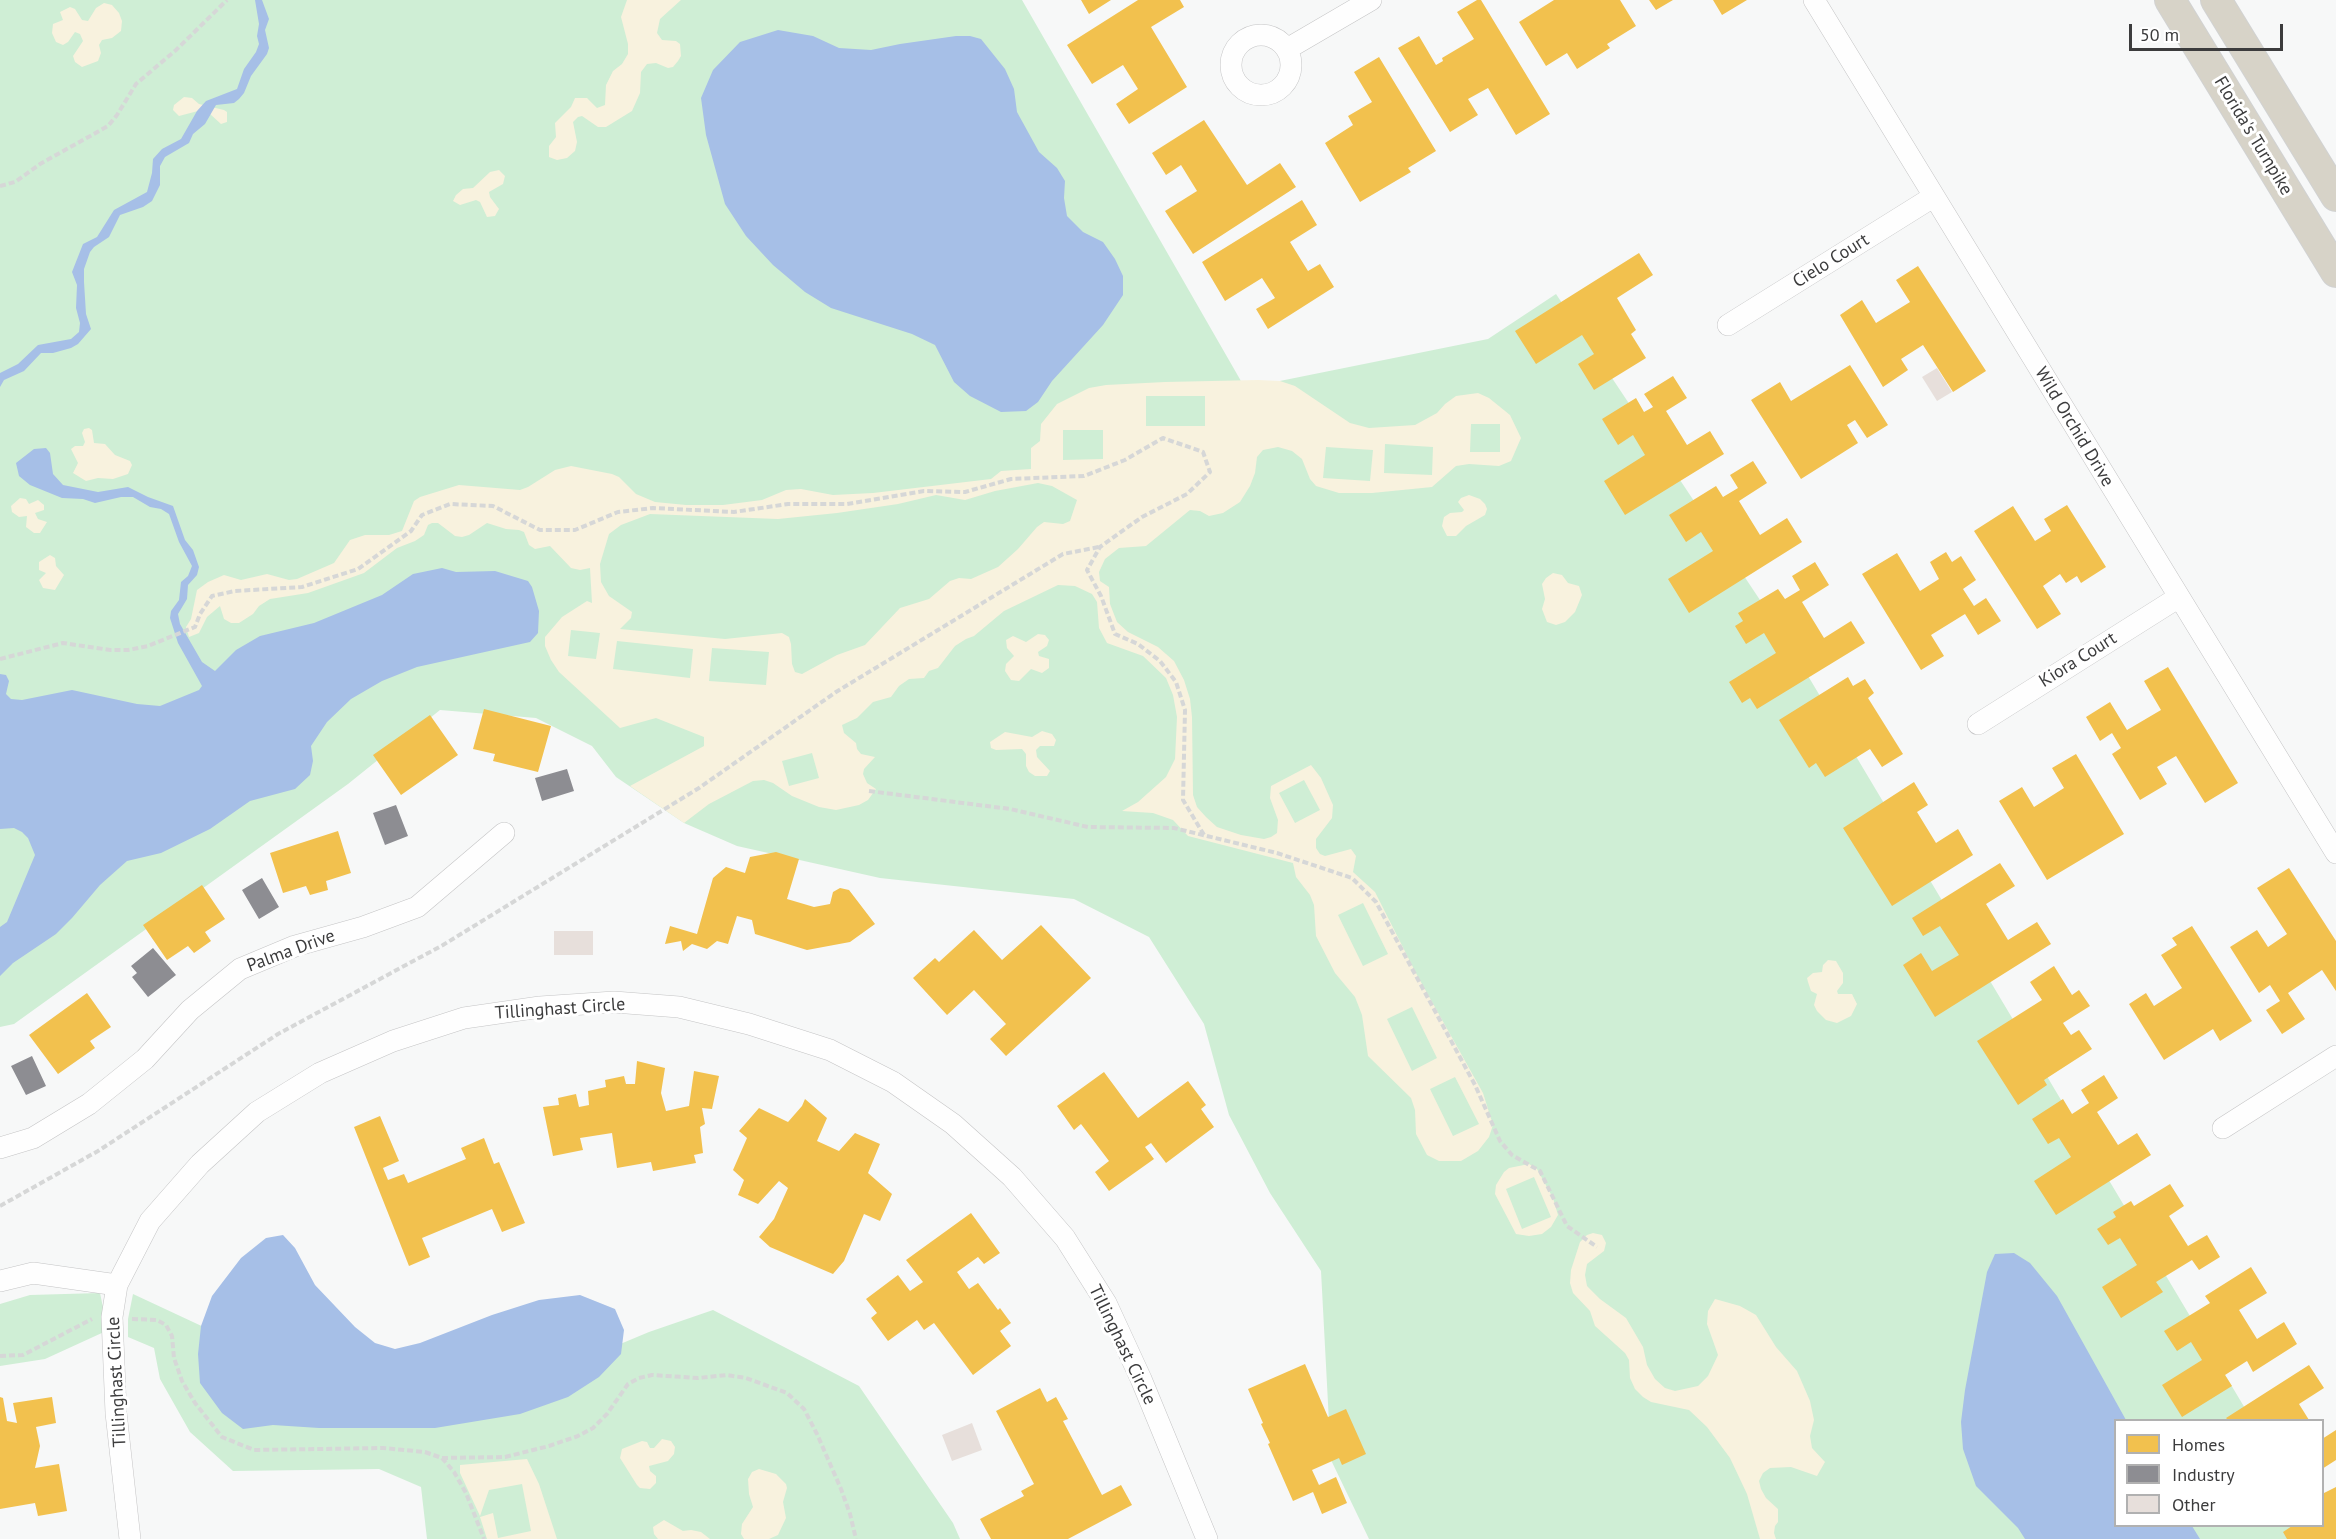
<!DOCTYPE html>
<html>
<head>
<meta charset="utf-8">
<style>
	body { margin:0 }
	#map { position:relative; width:2336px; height:1539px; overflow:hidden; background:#f7f8f8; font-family:"PT Sans",sans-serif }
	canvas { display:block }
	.legend { position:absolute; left:2114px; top:1419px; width:210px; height:108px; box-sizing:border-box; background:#fff; border:2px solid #b1b1b1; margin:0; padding:8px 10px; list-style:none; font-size:18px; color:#3c3c3d }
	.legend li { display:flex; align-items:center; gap:12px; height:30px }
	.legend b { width:30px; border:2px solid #b1b1b1 }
	.scale { position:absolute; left:2129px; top:24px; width:154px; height:27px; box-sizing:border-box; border:3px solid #3c3c3d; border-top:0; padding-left:8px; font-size:18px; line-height:21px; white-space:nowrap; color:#3c3c3d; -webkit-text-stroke:4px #fff; paint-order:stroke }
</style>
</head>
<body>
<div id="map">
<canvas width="2336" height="1539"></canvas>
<ul class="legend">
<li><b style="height:16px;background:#f2c14e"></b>Homes</li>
<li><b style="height:16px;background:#8d8d92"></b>Industry</li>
<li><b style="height:16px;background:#e7dfdb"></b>Other</li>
</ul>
<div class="scale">50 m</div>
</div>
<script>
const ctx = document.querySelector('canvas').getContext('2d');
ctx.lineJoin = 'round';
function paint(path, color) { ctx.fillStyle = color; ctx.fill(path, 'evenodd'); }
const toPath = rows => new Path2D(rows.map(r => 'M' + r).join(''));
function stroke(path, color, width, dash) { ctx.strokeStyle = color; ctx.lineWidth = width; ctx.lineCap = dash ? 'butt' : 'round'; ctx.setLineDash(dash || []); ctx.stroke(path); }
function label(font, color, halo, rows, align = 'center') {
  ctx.font = font + ' "PT Sans",sans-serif'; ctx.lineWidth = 6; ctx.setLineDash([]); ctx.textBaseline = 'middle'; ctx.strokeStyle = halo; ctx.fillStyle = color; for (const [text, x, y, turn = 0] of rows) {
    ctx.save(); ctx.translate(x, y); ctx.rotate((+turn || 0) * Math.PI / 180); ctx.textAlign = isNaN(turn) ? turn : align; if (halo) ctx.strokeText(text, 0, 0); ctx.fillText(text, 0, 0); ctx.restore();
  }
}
paint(toPath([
	[0,0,1022,0,1245,388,1488,339,1556,294,1786,639,2252,1420,2116,1420,2116,1526,2315,1526,2323,1539,1369,1539,1331,1460,1321,1271,1270,1193,1229,1115,1204,1024,1149,937,1074,899,880,878,737,846,684,823,616,777,592,746,536,718,440,710,348,784,14,1024,0,1027],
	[100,1293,105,1317,104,1332,45,1359,0,1366,0,1304,30,1295],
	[133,1294,208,1329,208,1374,570,1365,649,1332,713,1310,859,1386,953,1523,960,1539,427,1539,421,1487,379,1469,233,1471,190,1432,160,1379,154,1348,128,1337,128,1319]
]), '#cfeed5');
paint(toPath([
	[627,0,681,0,660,19,657,33,662,40,676,41,680,44,681,56,678,61,673,67,668,68,656,63,647,64,641,72,640,93,632,111,606,127,598,127,582,116,578,117,573,122,577,142,575,151,567,158,557,160,549,157,549,146,556,137,555,123,571,107,575,98,587,98,597,108,605,105,606,85,613,71,622,64,628,54,628,44,621,17],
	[104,3,112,5,119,13,122,21,121,31,112,38,102,40,99,45,101,53,98,61,82,67,75,62,73,56,83,41,80,34,75,32,68,42,63,45,56,42,52,33,53,24,63,20,60,12,70,7,75,9,82,20,88,21,96,8],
	[184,97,192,98,199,104,224,110,227,112,227,122,221,124,210,114,198,111,179,116,173,110,174,105],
	[499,170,505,176,503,184,489,192,490,197,499,209,495,216,487,217,480,202,476,200,460,205,453,201,456,195,463,189,473,188,490,172],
	[1258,380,1280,381,1295,386,1350,423,1369,428,1415,425,1437,413,1445,404,1456,396,1478,393,1489,398,1510,415,1521,438,1511,461,1499,466,1469,464,1456,466,1432,487,1372,493,1339,493,1316,486,1310,479,1302,459,1292,451,1278,447,1263,450,1257,457,1255,473,1250,486,1240,502,1223,513,1209,516,1200,511,1190,510,1146,546,1119,548,1105,559,1099,572,1100,581,1109,587,1110,604,1117,622,1128,632,1158,647,1174,661,1184,680,1190,699,1192,717,1193,795,1197,807,1206,817,1217,827,1241,835,1264,839,1271,837,1277,833,1278,820,1270,798,1271,786,1311,765,1321,778,1333,805,1332,818,1316,839,1316,848,1320,854,1325,856,1351,849,1356,856,1353,872,1375,892,1417,975,1483,1093,1493,1125,1489,1137,1478,1151,1461,1161,1439,1161,1427,1155,1416,1134,1415,1110,1411,1098,1368,1056,1362,1015,1355,997,1335,973,1316,936,1314,905,1310,895,1296,877,1293,863,1188,836,1173,820,1153,813,1122,811,1138,802,1166,777,1175,759,1177,717,1173,695,1166,678,1143,656,1107,643,1099,628,1097,602,1092,594,1075,586,1058,585,1004,611,974,636,966,639,955,646,938,668,929,671,924,678,909,679,899,686,891,697,873,702,857,718,842,725,844,733,856,743,857,749,861,754,875,757,864,769,863,774,867,783,876,789,868,800,859,805,836,810,819,807,792,796,773,783,764,780,753,781,709,804,684,823,630,786,704,746,704,737,656,718,620,728,559,672,551,660,545,646,545,637,562,617,587,601,592,603,590,568,580,570,571,568,550,546,535,549,529,545,524,532,519,530,506,529,487,523,469,535,462,537,455,536,438,523,432,523,428,525,424,535,415,541,397,548,364,573,308,593,270,599,259,606,253,614,239,623,231,623,224,619,220,606,207,617,199,633,189,637,186,627,191,619,197,590,208,582,224,575,241,580,267,574,289,580,297,579,334,563,350,540,365,535,389,535,402,531,414,501,420,497,459,485,520,490,528,487,555,470,571,466,612,474,619,477,636,494,655,502,686,505,723,505,762,500,786,490,801,489,833,495,873,493,991,479,1001,471,1031,469,1031,448,1040,441,1041,424,1057,404,1089,388,1106,385,1165,382],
	[1146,396,1205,396,1205,426,1146,426],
	[1471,424,1500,424,1500,452,1470,452],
	[1103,430,1103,459,1063,460,1063,430],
	[1385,444,1433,447,1432,475,1384,473],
	[1326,447,1373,450,1370,481,1323,478],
	[1038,483,1052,486,1077,500,1070,521,1063,524,1044,522,1037,527,1018,549,998,567,971,579,959,578,950,581,929,599,900,608,865,645,837,655,802,674,795,672,792,664,791,644,789,637,782,633,725,639,620,629,631,618,632,612,609,596,601,582,600,564,609,534,621,525,650,514,778,519,837,513,898,504,936,495,965,500,995,491],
	[571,630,600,633,596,659,568,656],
	[617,641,693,649,690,678,613,669],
	[712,648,769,652,766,685,709,681],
	[812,753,819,778,789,786,782,761],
	[1304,780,1320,810,1295,823,1279,793],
	[1363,903,1388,954,1363,966,1338,915],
	[1412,1007,1437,1058,1412,1071,1387,1019],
	[1455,1077,1479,1124,1453,1136,1430,1089],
	[89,428,92,430,94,443,105,444,115,455,130,461,132,465,128,474,113,479,98,478,86,481,73,473,78,463,71,449,75,446,83,446,85,442,82,433,84,429],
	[1469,495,1480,499,1485,504,1487,509,1485,515,1466,526,1456,536,1447,536,1442,526,1444,517,1450,513,1462,512,1464,510,1458,502,1461,498],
	[20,498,26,499,29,504,38,500,44,505,44,510,35,513,38,519,47,522,40,533,34,533,26,527,27,516,19,517,12,512,11,506],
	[50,555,55,558,56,566,64,575,55,590,43,588,39,580,46,573,39,570,39,562],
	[1553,573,1562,575,1568,583,1579,586,1582,595,1575,612,1565,622,1556,625,1547,622,1542,609,1545,599,1542,584,1546,578],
	[1038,634,1045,635,1049,640,1047,646,1038,652,1039,656,1049,659,1049,668,1042,673,1031,669,1019,681,1011,680,1005,671,1006,664,1014,656,1007,648,1006,640,1013,636,1026,642],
	[1042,731,1052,734,1056,740,1054,746,1040,746,1036,750,1037,757,1050,771,1047,776,1035,776,1029,772,1026,766,1026,754,1022,749,996,750,991,748,990,742,1005,732,1032,737],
	[1828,960,1836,961,1843,973,1843,983,1837,991,1838,994,1852,994,1857,1004,1851,1016,1837,1023,1826,1020,1817,1011,1814,1005,1817,994,1811,991,1808,982,1807,978,1813,973,1822,972,1823,965],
	[1529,1164,1537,1169,1553,1198,1558,1215,1551,1227,1542,1234,1529,1236,1516,1234,1495,1194,1496,1185,1504,1172,1509,1168],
	[1534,1177,1551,1217,1522,1229,1506,1189],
	[1593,1233,1602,1235,1606,1243,1604,1251,1587,1264,1585,1275,1587,1286,1600,1299,1626,1318,1643,1347,1647,1365,1655,1379,1665,1388,1675,1391,1698,1386,1708,1376,1718,1355,1707,1324,1708,1311,1715,1299,1740,1306,1756,1315,1776,1347,1797,1371,1810,1401,1814,1420,1810,1436,1812,1448,1825,1462,1817,1476,1791,1467,1770,1468,1763,1473,1759,1481,1761,1489,1766,1498,1778,1509,1778,1522,1775,1526,1774,1533,1776,1539,1760,1539,1747,1494,1730,1458,1707,1427,1689,1410,1651,1402,1643,1397,1635,1389,1630,1378,1629,1360,1625,1353,1595,1326,1590,1311,1573,1293,1570,1283,1571,1270,1580,1242,1587,1235],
	[662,1439,671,1441,675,1447,674,1454,668,1461,649,1466,650,1471,656,1476,656,1483,650,1489,640,1488,637,1485,620,1458,622,1449,642,1441,647,1442,650,1448,654,1448],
	[527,1459,539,1484,557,1539,487,1539,480,1517,493,1513,498,1538,531,1531,522,1484,489,1490,480,1516,460,1473,460,1465],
	[759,1469,776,1474,786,1484,787,1488,783,1502,786,1518,778,1535,769,1539,744,1539,741,1534,742,1524,753,1507,749,1494,748,1479,752,1472],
	[664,1520,683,1531,691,1530,701,1532,710,1539,658,1539,654,1534,653,1527]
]), '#f8f2de');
paint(toPath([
	[255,0,262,0,269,19,265,30,269,48,267,54,251,76,244,93,239,99,234,103,216,105,205,124,193,134,189,143,165,157,160,166,160,185,152,201,143,207,120,215,109,237,94,247,90,252,84,269,84,282,86,314,91,329,78,344,71,348,53,353,41,353,24,371,4,380,0,387,0,373,18,364,38,345,71,339,79,332,80,323,76,308,77,285,72,272,83,244,97,237,114,210,147,192,152,173,153,159,162,149,181,139,197,111,206,101,237,89,244,69,256,52,259,44,257,36,259,24],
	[778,30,813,36,839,48,871,50,900,44,956,36,970,36,981,39,1005,69,1014,89,1017,112,1039,152,1057,168,1065,181,1064,198,1067,216,1083,232,1103,242,1115,259,1123,276,1123,295,1103,325,1052,381,1038,402,1026,411,1001,412,970,396,954,382,935,345,912,334,831,308,805,292,773,265,746,236,725,204,706,135,701,98,713,70,740,42],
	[46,448,50,453,53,474,63,485,98,492,128,487,148,497,173,506,185,540,193,550,199,567,197,575,188,585,187,599,178,614,180,624,202,662,215,671,236,650,260,636,314,623,382,595,413,574,442,568,456,572,495,571,528,581,532,587,539,611,538,633,530,642,417,667,382,681,351,699,327,722,311,746,313,761,310,775,295,789,250,801,210,829,161,853,127,861,100,885,72,918,56,934,13,963,0,976,0,927,7,922,35,855,28,838,22,832,14,828,0,829,0,674,6,675,9,681,6,694,11,699,22,700,72,690,137,704,160,706,199,690,202,686,178,643,170,618,171,611,179,600,181,582,188,576,192,566,179,542,169,514,161,509,150,507,133,497,121,497,95,503,83,499,62,498,30,485,19,476,16,463,34,449],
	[283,1235,295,1248,315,1285,355,1327,375,1343,395,1349,420,1343,492,1315,539,1300,580,1295,615,1309,624,1330,621,1354,599,1377,568,1397,520,1414,435,1428,319,1428,273,1425,243,1429,222,1413,200,1383,198,1354,201,1326,212,1296,241,1258,266,1238],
	[2014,1253,2030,1263,2057,1296,2126,1420,2116,1420,2116,1526,2192,1526,2200,1539,2025,1539,2018,1528,1976,1486,1963,1449,1961,1422,1965,1390,1987,1272,1995,1254]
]), '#a6bfe7');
paint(toPath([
	[1081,0,1111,0,1089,14],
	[1138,0,1180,0,1184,7,1151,27,1187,87,1129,124,1116,104,1138,89,1123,65,1092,84,1067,45],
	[1477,0,1481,0,1550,114,1516,135,1488,88,1468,99,1478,115,1450,132,1398,48,1419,36,1436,65,1443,61,1442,58,1474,39,1457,12],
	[1554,0,1620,0,1636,26,1607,44,1610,48,1577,69,1567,53,1546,66,1519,22],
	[1649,0,1673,0,1656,10],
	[1713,0,1747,0,1722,15],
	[1379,57,1436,151,1408,168,1411,172,1360,202,1325,143,1353,125,1348,116,1372,102,1354,72],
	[1204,120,1247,185,1280,163,1296,187,1193,254,1165,211,1197,191,1181,165,1166,175,1152,153],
	[1302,200,1317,225,1290,242,1308,271,1320,264,1334,287,1268,329,1256,309,1275,298,1262,278,1225,301,1202,262],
	[1639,253,1653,275,1617,298,1636,330,1631,334,1646,358,1594,390,1578,364,1594,354,1582,335,1536,364,1515,331],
	[1918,266,1986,371,1953,392,1923,345,1901,359,1908,370,1883,387,1840,315,1862,300,1876,323,1910,302,1896,280],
	[1850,365,1888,425,1867,438,1855,420,1847,425,1858,443,1801,479,1751,400,1780,382,1791,401],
	[1673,376,1687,398,1666,411,1687,445,1710,431,1724,454,1625,515,1604,481,1645,455,1633,435,1618,445,1602,419,1636,398,1644,412,1653,407,1644,394],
	[1753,461,1767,483,1739,501,1760,535,1787,518,1802,542,1689,613,1668,579,1713,551,1701,532,1686,542,1669,515,1716,486,1723,497,1738,488,1730,475],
	[2067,505,2106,567,2081,583,2077,576,2066,583,2060,574,2043,586,2061,614,2037,629,1974,531,2013,506,2035,541,2051,531,2044,519],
	[1946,552,1952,562,1961,556,1976,580,1963,589,1974,606,1986,598,2001,621,1978,635,1965,614,1931,635,1944,656,1921,670,1862,574,1897,553,1920,591,1939,579,1930,562],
	[1815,562,1829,585,1802,602,1824,638,1851,621,1865,643,1757,709,1750,698,1742,703,1729,682,1776,653,1764,633,1746,644,1735,626,1743,621,1738,613,1778,589,1785,599,1800,590,1792,576],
	[2168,667,2238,783,2205,803,2176,756,2157,767,2167,784,2140,800,2112,754,2121,748,2112,733,2100,741,2086,717,2110,702,2127,730,2161,710,2144,681],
	[1848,677,1853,686,1865,679,1874,693,1868,698,1903,754,1882,767,1870,749,1825,777,1816,763,1809,768,1779,720],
	[484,709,551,726,538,772,493,761,495,754,473,749],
	[430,715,458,755,401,795,373,755],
	[2076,754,2124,834,2047,880,1999,801,2022,787,2034,807,2064,788,2052,768],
	[1914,782,1928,805,1917,812,1936,843,1958,829,1973,855,1892,906,1843,828],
	[338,831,351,873,326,881,328,890,310,895,306,886,283,893,270,853],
	[776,852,799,859,787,899,814,907,830,904,833,892,840,888,849,890,875,924,850,942,807,950,755,934,752,920,737,916,728,944,717,941,707,949,692,944,683,951,681,941,665,944,670,926,697,934,713,878,726,867,745,873,750,857],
	[2000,863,2015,886,1986,904,2008,940,2037,922,2051,944,1935,1017,1903,965,1921,953,1932,971,1959,955,1940,926,1923,936,1912,918],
	[2289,868,2336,941,2336,991,2322,970,2288,993,2305,1019,2282,1034,2266,1010,2280,1001,2270,985,2259,993,2230,947,2257,930,2268,947,2287,934,2257,888],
	[202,885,225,919,205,932,211,941,194,953,188,946,167,960,143,925],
	[1041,925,1091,978,1006,1056,990,1039,1006,1024,974,990,947,1015,913,978,935,958,939,962,974,930,1002,960],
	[2192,926,2252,1021,2220,1041,2213,1029,2164,1060,2129,1004,2146,993,2154,1006,2182,988,2161,955,2177,945,2172,938],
	[2054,966,2072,995,2079,990,2090,1006,2063,1023,2071,1035,2079,1030,2092,1049,2044,1080,2047,1085,2018,1105,1977,1041,2042,1000,2030,982],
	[87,993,111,1027,90,1041,95,1048,58,1074,29,1035],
	[637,1061,665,1068,661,1093,666,1111,689,1106,694,1071,719,1076,712,1109,702,1108,705,1124,700,1127,703,1153,694,1155,696,1163,653,1171,651,1162,617,1168,612,1133,580,1138,583,1150,553,1156,543,1107,559,1105,558,1098,576,1094,579,1107,589,1105,588,1091,606,1087,605,1080,624,1076,626,1084,635,1084],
	[1104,1072,1138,1118,1188,1081,1206,1105,1201,1109,1214,1127,1166,1163,1151,1143,1145,1147,1154,1159,1109,1191,1095,1172,1109,1161,1081,1124,1074,1130,1057,1106],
	[2104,1075,2118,1098,2097,1112,2118,1145,2137,1133,2151,1155,2056,1215,2034,1181,2071,1157,2059,1138,2048,1144,2032,1119,2063,1099,2072,1114,2089,1103,2081,1090],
	[805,1099,827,1118,817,1141,839,1151,855,1133,880,1144,868,1173,892,1194,880,1221,864,1214,844,1261,833,1274,770,1247,759,1237,774,1219,788,1188,779,1181,758,1204,738,1195,744,1180,733,1170,747,1138,739,1131,759,1108,788,1122,802,1106],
	[380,1116,399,1161,383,1168,388,1180,404,1174,408,1183,466,1159,461,1148,484,1138,494,1164,499,1162,525,1223,502,1232,492,1209,422,1238,430,1257,409,1266,354,1127],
	[2170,1184,2184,1206,2169,1216,2188,1246,2207,1235,2220,1257,2199,1270,2192,1260,2156,1282,2163,1292,2121,1318,2102,1287,2137,1265,2120,1238,2108,1245,2097,1229,2116,1217,2113,1212,2131,1201,2134,1206],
	[971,1213,1000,1253,984,1264,978,1257,957,1272,969,1289,978,1283,998,1310,1000,1308,1011,1323,1000,1331,1011,1346,973,1375,934,1323,924,1330,917,1320,888,1341,871,1318,877,1313,866,1299,898,1275,910,1291,923,1282,906,1260],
	[2251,1267,2267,1293,2239,1310,2257,1339,2284,1322,2297,1344,2253,1372,2247,1361,2225,1375,2232,1386,2182,1417,2162,1385,2202,1360,2191,1342,2177,1351,2164,1331,2210,1303,2205,1296],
	[1305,1364,1328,1417,1346,1409,1366,1454,1342,1465,1339,1458,1312,1470,1319,1485,1336,1477,1347,1503,1322,1514,1313,1492,1293,1501,1268,1444,1270,1443,1261,1424,1263,1423,1248,1389],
	[2309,1365,2324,1388,2299,1404,2309,1420,2228,1420,2226,1418],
	[1040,1388,1047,1402,1056,1397,1068,1419,1063,1421,1102,1495,1121,1485,1132,1505,1068,1539,991,1539,980,1519,1024,1496,1021,1491,1034,1484,996,1411],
	[0,1397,3,1398,7,1421,17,1423,13,1403,52,1397,56,1423,36,1427,40,1446,35,1468,59,1464,67,1511,38,1516,35,1503,0,1509],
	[2336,1430,2336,1460,2322,1469,2322,1439],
	[2336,1487,2336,1539,2287,1539,2283,1532,2292,1526,2322,1526,2322,1494]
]), '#f2c14e');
paint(toPath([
	[567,769,574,791,542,801,535,778],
	[396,805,408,836,385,845,373,813],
	[262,878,279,907,259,919,242,890],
	[153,948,176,975,148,997,132,977,137,973,131,966],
	[32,1056,46,1086,26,1095,11,1066]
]), '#8d8d92');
paint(toPath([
	[1937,368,1952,392,1937,401,1922,377],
	[554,931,593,931,593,955,554,955],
	[972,1423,982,1450,952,1461,942,1435]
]), '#e7dfdb');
const minor = toPath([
	[1814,0,2336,853],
	'1231 65a30 30 0 1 1 60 0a30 30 0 1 1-60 0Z',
	[1287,49,1371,0],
	[1728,325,1933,197],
	[1978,724,2179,597],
	[2223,1128,2336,1056],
	[0,1148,33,1138,89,1104,145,1059,190,1010,240,969,295,946,363,927,417,907,504,833],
	[0,1281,33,1273,117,1285],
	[130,1539,116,1413,112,1317,117,1285,150,1221,200,1164,257,1112,320,1073,393,1041,464,1018,540,1007,614,1002,679,1007,749,1024,830,1050,893,1082,953,1124,1012,1177,1065,1238,1106,1303,1141,1379,1207,1539]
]);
const highway = toPath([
	[2170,0,2336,272],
	[2216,0,2336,196]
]);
stroke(minor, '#c4c4c5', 22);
stroke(highway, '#d1d2d2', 32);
stroke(toPath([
	[0,186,15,182,40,164,108,126,117,115,136,84,176,50,227,0],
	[0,659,63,643,110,650,128,650,148,646,195,627,200,614,212,596,235,591,302,587,358,569,411,531,422,515,450,504,493,506,540,530,575,530,618,512,653,508,734,512,788,504,847,504,924,491,965,492,1011,479,1084,476,1125,460,1163,438,1203,452,1210,472,1187,494,1142,517,1100,547,1087,570,1101,596,1115,634,1138,644,1160,661,1176,682,1185,710,1183,800,1204,835],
	[869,791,1010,809,1088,827,1174,828,1277,853,1352,878,1376,902,1475,1085,1500,1141,1512,1155,1540,1171,1567,1226,1597,1247],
	[0,1206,98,1151,278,1034,443,945,699,788,836,692,1063,554,1099,547],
	[132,1319,157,1320,166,1325,172,1336,174,1358,182,1381,195,1403,222,1437,254,1450,383,1448,425,1452,442,1458,454,1472,466,1493,484,1539],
	[0,1356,23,1355,92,1319],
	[442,1458,505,1457,549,1446,578,1436,593,1428,607,1414,628,1384,639,1378,652,1375,698,1378,727,1375,746,1378,787,1393,804,1409,817,1434,841,1489,850,1514,856,1539]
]), '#d6d7d7', 4, [6, 3]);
stroke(minor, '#fefefe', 21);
stroke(highway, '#d7d3c8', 30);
label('18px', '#3c3c3d', '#fff', [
	["Florida's Turnpike",2253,136,59],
	["Cielo Court",1831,261,-32],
	["Wild Orchid Drive",2074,427,59],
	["Kiora Court",2078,660,-32],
	["Palma Drive",291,951,-20],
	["Tillinghast Circle",560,1009,-4],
	["Tillinghast Circle",1122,1345,64],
	["Tillinghast Circle",117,1382,-93]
]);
</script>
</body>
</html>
